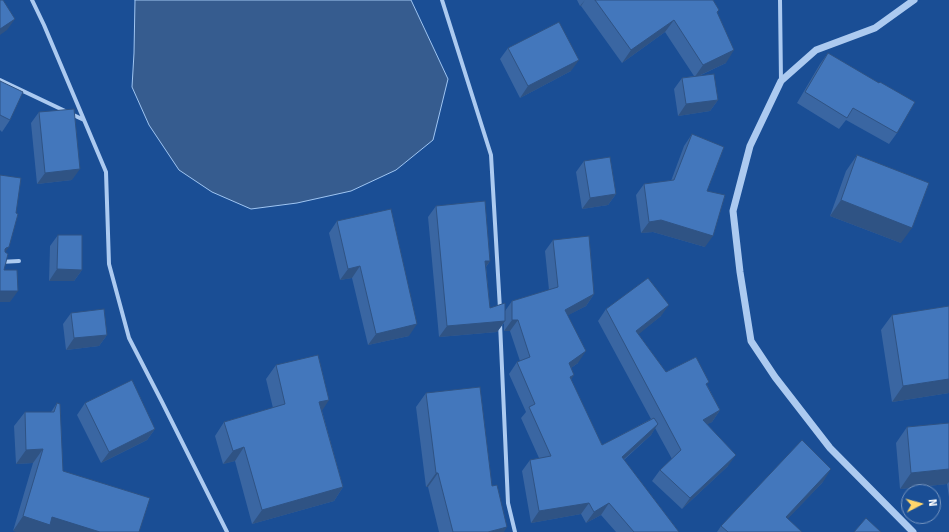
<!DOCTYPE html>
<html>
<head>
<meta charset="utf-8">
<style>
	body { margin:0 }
	#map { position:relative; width:949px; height:532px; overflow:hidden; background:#1a4e95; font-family:"Fira Sans",sans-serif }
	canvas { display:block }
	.north { position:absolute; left:901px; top:484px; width:40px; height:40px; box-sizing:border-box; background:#1a4e95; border:1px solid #7695bf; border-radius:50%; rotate:84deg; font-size:11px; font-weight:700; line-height:16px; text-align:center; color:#fff }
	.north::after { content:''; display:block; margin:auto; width:14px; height:18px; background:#ffd66b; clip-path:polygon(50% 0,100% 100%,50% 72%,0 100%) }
</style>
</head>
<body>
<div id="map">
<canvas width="949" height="532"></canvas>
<div class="north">N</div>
</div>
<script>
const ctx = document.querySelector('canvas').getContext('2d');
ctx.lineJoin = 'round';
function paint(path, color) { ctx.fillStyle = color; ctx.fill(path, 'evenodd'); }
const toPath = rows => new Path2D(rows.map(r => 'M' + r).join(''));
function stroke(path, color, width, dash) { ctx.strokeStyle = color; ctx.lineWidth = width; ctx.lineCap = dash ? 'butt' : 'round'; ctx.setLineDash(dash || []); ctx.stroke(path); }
const water = toPath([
	[135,0,411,0,448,79,433,140,396,170,351,191,297,203,251,209,212,192,179,170,149,125,132,87,134,53,135,0]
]);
paint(water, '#365c8f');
stroke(water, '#9fc5f2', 1);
stroke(toPath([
	[32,0,44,25,106,172,109,264,129,338,162,402,227,532],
	[442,0,491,155,500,309],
	[780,0,781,81],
	[0,80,84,120],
	[0,262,19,261],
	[500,323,508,503,515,532]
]), '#accaf0', 4);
stroke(toPath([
	[913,532,830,448,775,377,751,341,740,272,733,211,750,146,781,81,816,50,875,28,914,0]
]), '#accaf0', 7);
paint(toPath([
	[577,0,713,0,719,10,717,13,726,63,699,76,718,100,710,111,678,116,674,89,682,78,694,76,665,32,622,63,581,6,580,6],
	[508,48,571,71,520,98,500,59],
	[828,53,897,133,889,144,846,120,839,129,797,103,820,64],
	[0,81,10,120,2,132,0,130],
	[39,112,72,180,37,184,31,123],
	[692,134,707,191,705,247,653,232,641,233,636,195,644,184,671,181,684,146],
	[857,155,901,243,830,216,846,171],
	[584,161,616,194,608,205,582,209,576,172],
	[436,206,490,261,486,267,490,308,505,311,512,301,549,290,545,251,553,240,594,294,586,306,568,315,578,363,571,368,571,380,602,445,651,419,598,321,606,309,661,316,638,334,666,372,707,385,720,410,712,422,707,424,728,466,682,509,652,481,660,470,672,459,655,428,651,435,624,460,679,532,616,532,601,515,586,523,581,514,531,523,522,471,530,460,539,458,521,418,526,412,509,374,517,362,520,361,510,331,504,331,504,323,497,332,439,337,428,217],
	[337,221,409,336,368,345,352,278,340,280,329,233],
	[58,235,82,270,74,281,49,281,50,246],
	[71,313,107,335,99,346,66,350,63,324],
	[892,315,949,393,892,402,881,330],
	[276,365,322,411,343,487,334,501,252,524,235,461,223,464,215,436,224,422,273,408,266,379],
	[426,393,492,486,504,532,439,532,428,487,426,487,416,407],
	[57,403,63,471,13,531,33,463,16,464,14,426,25,412,51,412],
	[85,403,155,429,147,440,101,463,77,415],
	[949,423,949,497,947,484,900,489,896,443,907,427],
	[823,482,787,519,802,532,717,532,721,526]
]), '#3a66a2');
paint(toPath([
	[585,0,581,6,580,6],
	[15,19,7,30,0,35,0,29],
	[674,20,665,32,622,63,631,50],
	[734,50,726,63,694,78,703,65],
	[579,60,571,71,520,98,528,86],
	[718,100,710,111,678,116,686,104],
	[80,169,72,180,37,184,45,173],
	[616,194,608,205,582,209,590,198],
	[841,200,912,228,901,243,830,216],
	[661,220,713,236,705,247,653,232,641,233,649,222],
	[9,247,1,258,0,256,6,248],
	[485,261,490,261,482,272],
	[360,266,352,278,340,280,348,269],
	[57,269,82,270,74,281,49,281],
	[0,291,18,291,10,302,0,302],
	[594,294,586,306,557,321,565,310],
	[669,305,661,316,628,343,636,331],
	[512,320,518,320,510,331,504,331],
	[505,321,497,332,439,337,447,326],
	[417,324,409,336,368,345,376,334],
	[107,335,99,346,66,350,74,338],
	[586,351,578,363,561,375,569,363],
	[574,375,567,387,570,377],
	[949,379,949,393,892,402,903,386],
	[329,400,320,414,319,402],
	[720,410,712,422,695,431,703,420],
	[658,424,651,435,614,468,622,457],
	[155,429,147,440,101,463,109,452],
	[244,447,235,461,223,464,233,451],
	[43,449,33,463,16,464,26,450],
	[736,455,728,466,682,509,690,498],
	[831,469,823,482,777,530,786,517],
	[949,469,949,482,947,484,900,489,911,473],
	[436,473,438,473,428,487,426,487],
	[343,487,334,501,252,524,262,510],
	[589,503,581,514,531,523,539,511],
	[609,503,601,515,586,523,594,512],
	[23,516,52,517,100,532,16,532,13,531],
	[507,527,504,532,488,532]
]), '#2f5384');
const building = toPath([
	[0,0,3,0,15,19,0,29,0,0],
	[595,0,713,0,719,10,717,12,734,50,703,65,674,20,631,50,595,0],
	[559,22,579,60,528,86,508,48,559,22],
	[828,53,879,83,880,82,915,102,897,133,853,108,847,118,805,92,828,53],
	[714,74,718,100,686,104,682,78,714,74],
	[0,81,23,92,10,120,0,115,0,81],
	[74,109,80,169,45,173,39,112,74,109],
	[692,134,724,147,707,191,725,195,713,236,661,220,649,222,644,184,674,180,692,134],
	[857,155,929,183,912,228,841,200,857,155],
	[610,157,616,194,590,198,584,161,610,157],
	[0,175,21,178,16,213,18,214,9,247,6,248,5,249,5,252,8,254,4,270,17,270,18,291,0,291,0,175],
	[485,201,490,261,485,261,490,308,505,303,505,321,447,326,436,206,485,201],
	[391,209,417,324,376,334,360,266,348,269,337,221,391,209],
	[58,235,82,235,82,270,57,269,58,235],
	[589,236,594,294,565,310,586,351,569,363,574,375,570,377,602,445,654,418,658,424,622,457,679,532,634,532,609,503,594,512,589,503,539,511,530,460,551,456,529,407,535,404,517,362,530,357,518,320,512,320,512,301,558,287,553,240,589,236],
	[648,278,669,305,636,331,666,372,696,357,709,382,706,384,720,410,703,420,736,455,690,498,660,470,681,450,606,309,648,278],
	[949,306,949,379,903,386,892,315,949,306],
	[104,309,107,335,74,338,71,313,104,309],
	[318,355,329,400,319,402,343,487,262,510,244,447,233,451,224,422,285,404,276,365,318,355],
	[132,380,155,429,109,452,85,403,132,380],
	[480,387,492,486,497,485,507,527,488,532,453,532,438,473,436,473,426,393,480,387],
	[57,403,60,404,63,471,150,498,139,532,100,532,52,517,50,525,23,516,43,449,26,450,25,412,54,412,57,403],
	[949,423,949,469,911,473,907,427,949,423],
	[802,440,831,469,786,517,802,532,728,532,721,526,802,440],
	[866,518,881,532,854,532,866,518]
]);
paint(building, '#4377bc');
stroke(building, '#2f5384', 1);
</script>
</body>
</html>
